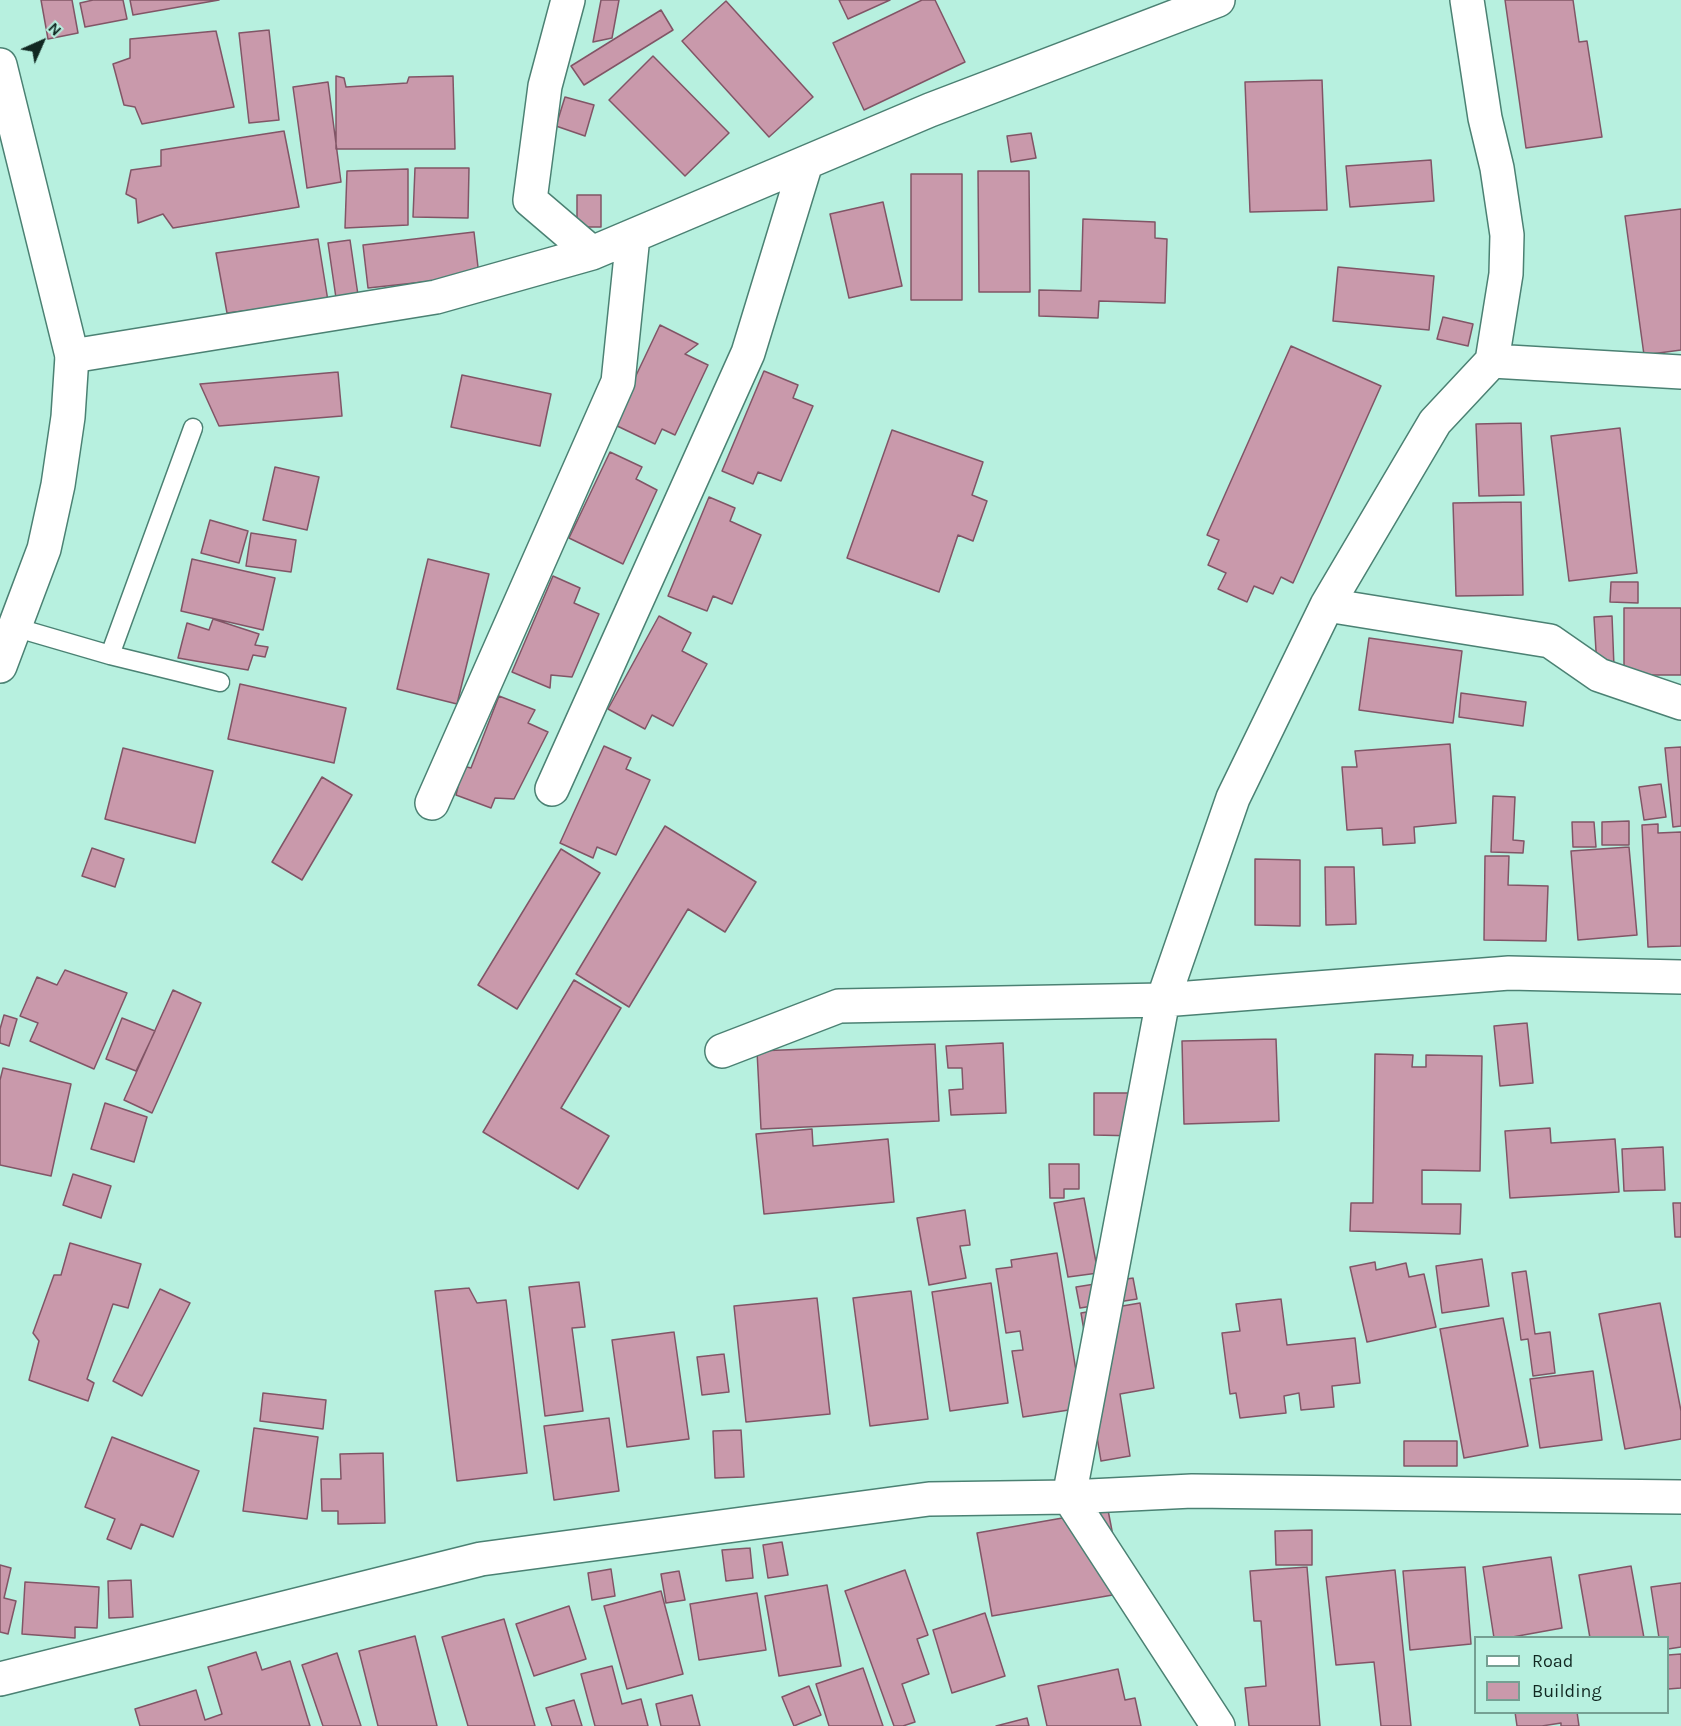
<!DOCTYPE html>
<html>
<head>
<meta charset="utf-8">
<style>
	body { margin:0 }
	#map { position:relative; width:1681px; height:1726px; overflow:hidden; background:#b7f0df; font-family:Karla,sans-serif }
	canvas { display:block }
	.legend { position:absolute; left:1474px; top:1636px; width:195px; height:78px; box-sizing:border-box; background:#b7f0df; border:2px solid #75a093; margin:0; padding:8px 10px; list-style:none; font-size:18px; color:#112822 }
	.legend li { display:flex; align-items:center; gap:12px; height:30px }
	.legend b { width:30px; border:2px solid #75a093 }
	.north { position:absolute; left:12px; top:12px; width:60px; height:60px; -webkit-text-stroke:4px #b7f0df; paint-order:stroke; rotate:45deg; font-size:16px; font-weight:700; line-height:24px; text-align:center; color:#112822 }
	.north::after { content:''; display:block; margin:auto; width:21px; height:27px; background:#112822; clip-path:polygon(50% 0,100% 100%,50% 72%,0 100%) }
</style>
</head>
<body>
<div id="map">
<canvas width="1681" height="1726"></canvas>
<ul class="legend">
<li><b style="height:8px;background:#fff"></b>Road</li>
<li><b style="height:16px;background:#c999ab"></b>Building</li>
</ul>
<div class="north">N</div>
</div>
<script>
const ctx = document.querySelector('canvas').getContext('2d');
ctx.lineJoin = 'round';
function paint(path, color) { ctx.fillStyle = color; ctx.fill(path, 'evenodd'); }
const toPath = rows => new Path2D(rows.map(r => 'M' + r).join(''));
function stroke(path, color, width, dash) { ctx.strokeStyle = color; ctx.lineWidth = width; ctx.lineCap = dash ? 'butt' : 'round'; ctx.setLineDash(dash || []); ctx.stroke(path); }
const building = toPath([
	[41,0,72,0,78,33,48,39,41,0],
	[93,0,123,0,127,19,85,27,80,3,93,0],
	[130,0,219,0,133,15,130,0],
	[601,0,619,0,612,38,593,42,601,0],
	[839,0,890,0,848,19,839,0],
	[922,0,935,0,965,62,864,110,833,43,922,0],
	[1505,0,1573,0,1579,42,1587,41,1602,137,1526,148,1505,0],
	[726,1,813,97,769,137,682,41,726,1],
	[661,10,673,30,584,85,571,66,661,10],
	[269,30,279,120,249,123,239,33,269,30],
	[216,31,234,107,142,124,135,107,124,105,113,64,130,58,130,39,216,31],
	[653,56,729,133,685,176,609,100,653,56],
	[336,76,344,78,346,87,407,83,409,77,453,76,455,149,336,149,336,76],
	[1322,80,1327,210,1250,212,1245,82,1322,80],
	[328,82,341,182,307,188,293,87,328,82],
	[565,97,594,105,585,136,556,126,565,97],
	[284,131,299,207,173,228,163,214,138,223,136,199,126,194,131,170,161,166,161,150,284,131],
	[1031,133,1036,158,1011,162,1007,136,1031,133],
	[1431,160,1434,201,1350,207,1346,166,1431,160],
	[415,168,469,168,468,218,413,217,415,168],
	[408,169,408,225,345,228,347,171,408,169],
	[978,171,1029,171,1030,292,979,292,978,171],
	[911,174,962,174,962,300,911,300,911,174],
	[577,195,601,195,601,227,577,227,577,195],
	[883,202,902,286,849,298,830,214,883,202],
	[1681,209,1681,350,1644,355,1625,216,1681,209],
	[1083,219,1155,222,1155,238,1167,239,1165,303,1099,301,1098,318,1039,316,1039,290,1081,291,1083,219],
	[474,232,479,276,368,288,363,245,474,232],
	[318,239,328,301,227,313,216,253,318,239],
	[350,240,358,295,336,298,328,243,350,240],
	[1338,267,1434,276,1429,330,1333,321,1338,267],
	[1443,317,1473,324,1468,346,1437,339,1443,317],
	[660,325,698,344,685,354,708,365,675,435,662,429,655,444,613,424,660,325],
	[1291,346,1381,386,1293,583,1281,577,1273,594,1254,586,1247,602,1218,589,1226,573,1208,565,1219,540,1207,535,1291,346],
	[764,371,798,385,793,398,813,406,781,481,758,472,753,484,722,471,764,371],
	[338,372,342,416,219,426,200,384,338,372],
	[462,375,551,394,540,446,451,427,462,375],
	[1521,423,1524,495,1479,496,1476,424,1521,423],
	[1620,428,1637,573,1569,581,1551,436,1620,428],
	[892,430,983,462,972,495,987,501,973,541,958,535,939,592,847,558,892,430],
	[610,452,642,467,636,479,657,490,623,564,569,538,610,452],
	[275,467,319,477,307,530,263,520,275,467],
	[709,497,735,508,730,521,761,535,732,604,713,596,707,611,668,596,709,497],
	[1521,502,1523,595,1456,596,1453,503,1521,502],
	[210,520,248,531,239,563,201,553,210,520],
	[251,533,296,540,291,572,246,566,251,533],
	[192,559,275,578,263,630,181,611,192,559],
	[428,559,489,574,457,704,397,689,428,559],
	[553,576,580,588,574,603,599,614,572,677,551,675,550,688,512,672,553,576],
	[1611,582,1638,582,1638,603,1610,602,1611,582],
	[1624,608,1681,608,1681,675,1624,675,1624,608],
	[659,616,691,633,682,651,707,664,673,726,652,715,645,729,608,709,659,616],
	[1612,616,1614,667,1597,668,1594,617,1612,616],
	[213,619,259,634,255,645,268,647,265,657,253,655,248,670,178,658,187,623,209,630,213,619],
	[1369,638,1462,651,1453,723,1359,710,1369,638],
	[240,684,346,708,334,763,228,739,240,684],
	[1461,693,1526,702,1523,726,1459,717,1461,693],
	[499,696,535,710,528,723,548,732,514,799,495,798,491,808,456,795,463,766,471,768,499,696],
	[1450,744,1456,823,1414,827,1415,843,1383,845,1382,828,1347,830,1342,767,1357,767,1355,751,1450,744],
	[604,746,631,758,626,769,650,780,616,855,597,847,593,858,560,843,604,746],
	[1681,747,1681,826,1673,827,1665,748,1681,747],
	[123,748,213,771,195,843,105,819,123,748],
	[322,777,352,795,302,880,272,862,322,777],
	[1661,784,1666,817,1644,820,1639,787,1661,784],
	[1493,796,1515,797,1513,840,1524,841,1523,853,1491,852,1493,796],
	[1629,821,1629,845,1602,845,1602,822,1629,821],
	[1572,822,1594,822,1596,847,1573,847,1572,822],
	[1658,824,1658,833,1681,832,1681,946,1648,947,1642,825,1658,824],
	[665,826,756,882,725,932,688,909,629,1007,576,974,665,826],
	[1629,847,1637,935,1578,940,1571,851,1629,847],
	[92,848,124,859,115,887,82,876,92,848],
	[561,849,600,873,517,1009,478,985,561,849],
	[1485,856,1509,856,1508,885,1548,886,1546,941,1484,940,1485,856],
	[1255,859,1300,860,1300,926,1255,925,1255,859],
	[1325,867,1354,867,1356,924,1326,925,1325,867],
	[65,970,127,993,94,1069,30,1041,38,1023,20,1016,37,977,57,985,65,970],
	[574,980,621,1008,561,1108,609,1136,578,1189,483,1132,574,980],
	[173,990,201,1003,152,1113,124,1100,173,990],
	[4,1015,17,1019,9,1046,0,1043,0,1029,4,1015],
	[122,1018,155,1031,136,1071,106,1059,122,1018],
	[1527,1023,1533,1083,1500,1086,1494,1026,1527,1023],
	[1276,1039,1279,1121,1184,1124,1182,1041,1276,1039],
	[1003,1043,1006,1113,951,1115,949,1090,963,1089,962,1068,948,1068,946,1046,1003,1043],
	[935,1044,939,1121,761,1129,757,1051,935,1044],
	[1375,1054,1413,1055,1412,1067,1426,1067,1426,1055,1482,1056,1480,1171,1422,1170,1422,1204,1461,1204,1460,1234,1350,1231,1351,1203,1373,1203,1375,1054],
	[3,1068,71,1084,51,1176,0,1165,0,1080,3,1068],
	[1094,1093,1138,1093,1138,1136,1094,1135,1094,1093],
	[105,1103,147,1117,134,1162,91,1149,105,1103],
	[1550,1128,1551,1143,1615,1139,1619,1192,1510,1198,1505,1131,1550,1128],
	[812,1129,813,1146,888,1139,894,1202,764,1214,756,1134,812,1129],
	[1663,1147,1665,1190,1624,1191,1622,1149,1663,1147],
	[1049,1164,1079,1164,1079,1189,1064,1189,1064,1198,1050,1198,1049,1164],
	[73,1174,111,1186,101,1218,63,1205,73,1174],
	[1084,1198,1098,1273,1068,1277,1054,1203,1084,1198],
	[1673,1203,1681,1203,1681,1237,1675,1237,1673,1203],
	[965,1210,970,1245,960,1246,966,1278,929,1285,917,1218,965,1210],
	[70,1243,141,1264,128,1308,113,1304,87,1379,94,1383,88,1401,29,1380,39,1341,33,1333,54,1275,61,1275,70,1243],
	[1057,1253,1082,1408,1023,1417,1012,1351,1023,1350,1020,1331,1006,1333,996,1269,1012,1267,1011,1260,1057,1253],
	[1482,1259,1489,1306,1442,1313,1436,1266,1482,1259],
	[1375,1262,1376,1270,1406,1263,1409,1277,1424,1274,1436,1327,1367,1342,1350,1267,1375,1262],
	[1526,1271,1535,1334,1550,1332,1555,1373,1533,1376,1528,1339,1521,1340,1512,1273,1526,1271],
	[1133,1278,1137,1299,1080,1308,1076,1287,1133,1278],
	[579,1282,585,1327,572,1328,583,1411,545,1416,529,1287,579,1282],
	[991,1283,1008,1403,950,1411,932,1292,991,1283],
	[469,1288,477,1303,506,1300,527,1473,457,1481,435,1291,469,1288],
	[160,1289,190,1303,142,1396,113,1381,160,1289],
	[911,1291,928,1419,870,1426,853,1298,911,1291],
	[817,1298,830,1414,746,1422,734,1306,817,1298],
	[1281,1299,1287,1345,1355,1338,1360,1383,1332,1386,1334,1407,1301,1410,1299,1393,1284,1396,1286,1413,1240,1418,1236,1393,1230,1394,1222,1333,1240,1331,1236,1304,1281,1299],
	[1140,1303,1154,1388,1120,1394,1130,1456,1101,1461,1091,1401,1096,1401,1081,1313,1140,1303],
	[1660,1303,1681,1411,1681,1439,1625,1449,1599,1314,1660,1303],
	[1503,1318,1528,1446,1464,1458,1440,1329,1503,1318],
	[674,1332,689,1439,627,1447,612,1340,674,1332],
	[724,1354,729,1392,702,1395,697,1357,724,1354],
	[1593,1371,1602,1440,1540,1448,1530,1379,1593,1371],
	[263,1393,326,1400,323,1429,260,1421,263,1393],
	[609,1418,619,1491,554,1500,544,1426,609,1418],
	[254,1428,318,1437,307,1519,243,1511,254,1428],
	[741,1430,744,1477,715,1478,713,1431,741,1430],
	[112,1437,199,1471,173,1537,141,1524,131,1549,107,1539,115,1519,85,1507,112,1437],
	[1404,1441,1457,1441,1457,1466,1404,1466,1404,1441],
	[383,1453,385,1523,338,1524,338,1511,322,1511,321,1479,341,1479,340,1454,383,1453],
	[1108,1510,1124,1593,992,1616,977,1533,1108,1510],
	[1312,1530,1312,1565,1276,1565,1275,1531,1312,1530],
	[782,1542,788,1575,768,1578,763,1545,782,1542],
	[750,1548,753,1578,726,1581,722,1550,750,1548],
	[1551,1557,1562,1628,1507,1638,1494,1638,1483,1567,1551,1557],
	[0,1565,11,1568,4,1598,16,1601,8,1634,0,1632,0,1565],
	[1631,1566,1644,1638,1590,1638,1579,1575,1631,1566],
	[1307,1567,1320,1726,1249,1726,1245,1688,1266,1686,1261,1621,1254,1621,1250,1571,1307,1567],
	[1465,1567,1471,1644,1410,1650,1403,1571,1465,1567],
	[611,1569,615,1596,592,1600,588,1573,611,1569],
	[905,1570,928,1635,917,1639,929,1674,902,1684,915,1722,903,1726,894,1726,845,1591,905,1570],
	[1395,1570,1411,1726,1381,1726,1374,1662,1336,1665,1326,1577,1395,1570],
	[679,1571,685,1600,666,1603,661,1574,679,1571],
	[131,1580,133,1617,109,1618,108,1581,131,1580],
	[25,1582,99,1587,97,1628,75,1627,75,1638,22,1634,25,1582],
	[1681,1583,1681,1647,1668,1649,1668,1638,1659,1638,1651,1587,1681,1583],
	[827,1585,841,1666,779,1676,765,1596,827,1585],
	[661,1591,683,1674,627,1689,604,1606,661,1591],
	[757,1593,766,1650,699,1660,690,1604,757,1593],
	[569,1606,586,1659,534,1676,516,1624,569,1606],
	[985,1613,1005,1676,952,1693,933,1630,985,1613],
	[504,1619,535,1726,468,1726,442,1637,504,1619],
	[415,1636,437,1726,378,1726,359,1651,415,1636],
	[256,1652,262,1670,290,1661,310,1726,140,1726,135,1709,196,1690,205,1720,222,1714,208,1667,256,1652],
	[337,1653,361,1726,323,1726,302,1665,337,1653],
	[1681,1654,1681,1688,1668,1689,1668,1655,1681,1654],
	[612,1666,622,1704,641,1699,648,1726,595,1726,581,1674,612,1666],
	[863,1668,883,1726,829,1726,816,1684,863,1668],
	[1118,1669,1125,1700,1135,1698,1141,1726,1047,1726,1038,1686,1118,1669],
	[809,1686,821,1715,794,1726,782,1697,809,1686],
	[692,1695,700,1726,661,1726,656,1704,692,1695],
	[574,1700,582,1726,552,1726,546,1708,574,1700],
	[1515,1712,1577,1712,1579,1726,1561,1726,1561,1723,1542,1726,1517,1726,1515,1712],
	[1027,1718,1029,1726,996,1726,1027,1718]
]);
paint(building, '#c999ab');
stroke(building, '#815566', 1.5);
const service = toPath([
	[14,627,110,655,220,682],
	[110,655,193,428]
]);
const minor = toPath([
	[568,0,545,86,530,200,592,253],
	[72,356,436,297,592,253,930,110,1218,0],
	[1492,361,1681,372],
	[1327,605,1550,641,1599,675,1681,703],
	[552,789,748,353,806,163],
	[432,803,618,382,633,236],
	[722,1051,839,1006,1163,1000,1509,973,1681,977],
	[0,1679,481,1559,929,1499,1069,1497,1192,1491,1681,1497],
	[1218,1726,1069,1497,1163,1000,1233,798,1327,605,1435,422,1492,361,1506,274,1507,235,1497,168,1485,118,1467,0]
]);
const primary = toPath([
	[0,65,72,356,68,417,58,485,44,549,0,666]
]);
stroke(service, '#4b8173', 21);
stroke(minor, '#4b8173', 36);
stroke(primary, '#4b8173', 36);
stroke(service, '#fff', 18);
stroke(minor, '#fff', 33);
stroke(primary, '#fff', 33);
</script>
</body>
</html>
